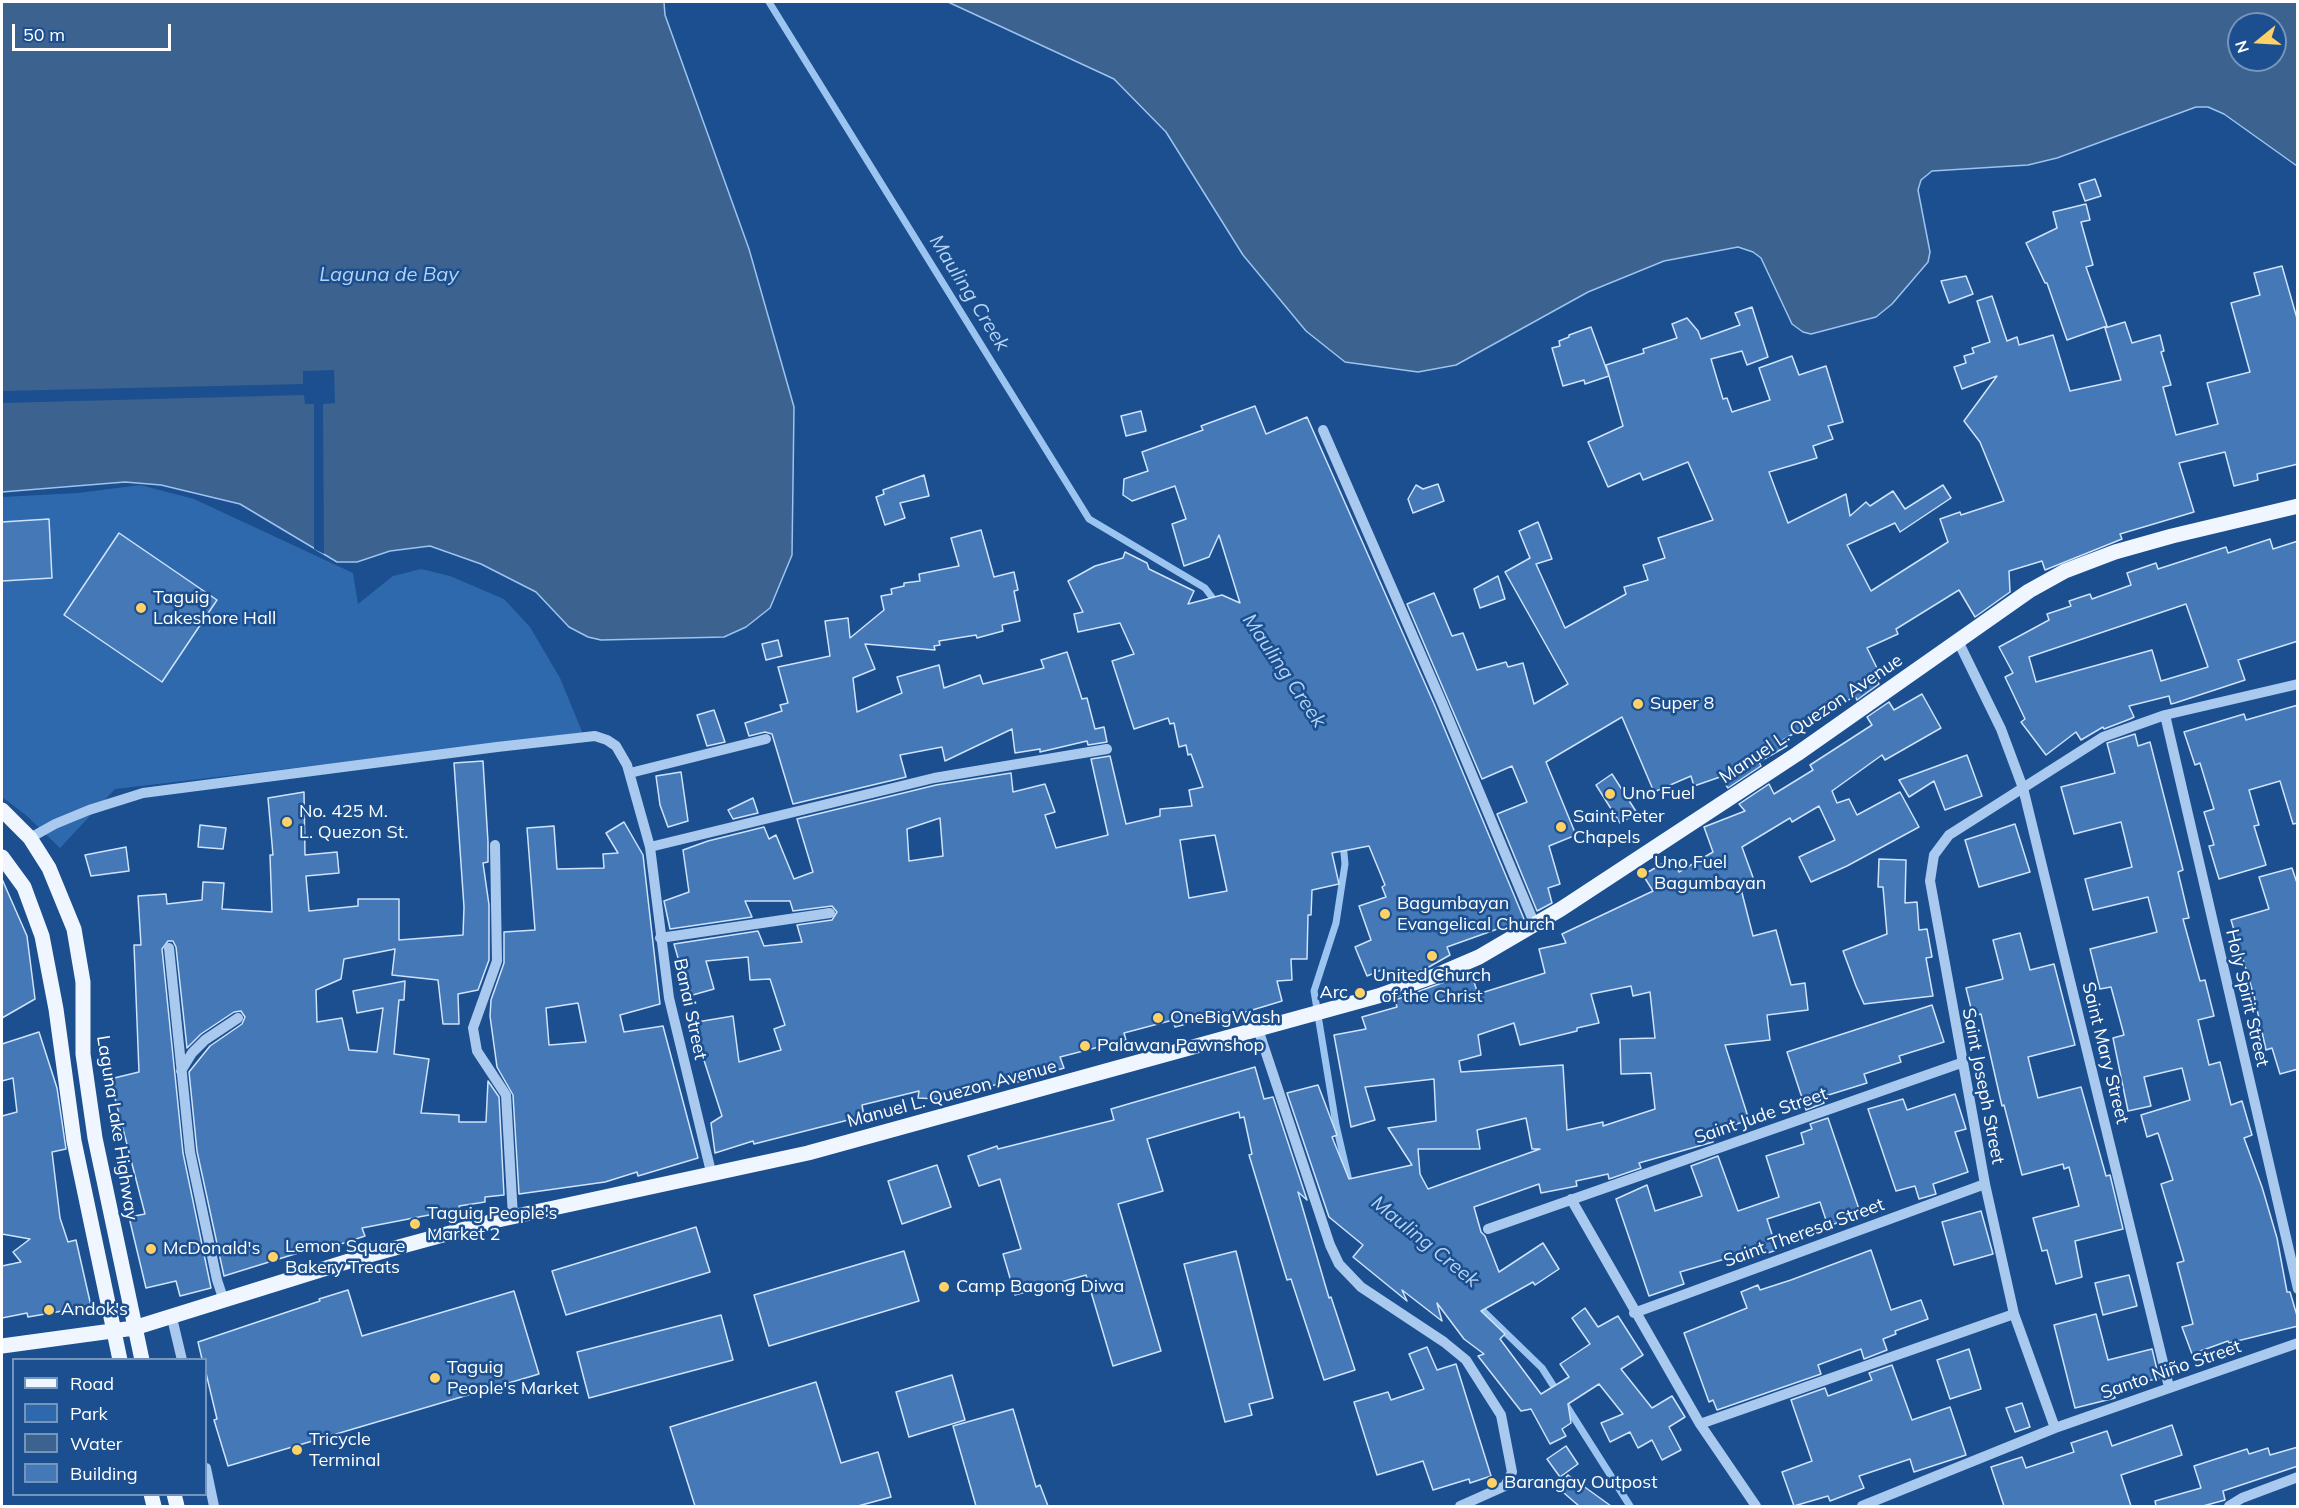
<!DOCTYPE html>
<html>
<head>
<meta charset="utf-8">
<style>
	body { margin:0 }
	#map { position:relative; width:2299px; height:1508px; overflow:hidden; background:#1b4f8f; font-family:Mulish,sans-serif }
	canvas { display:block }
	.frame { position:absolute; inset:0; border:3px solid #fff; pointer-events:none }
	.legend { position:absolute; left:12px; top:1358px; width:195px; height:138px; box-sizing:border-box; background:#1b4f8f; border:2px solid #7695bc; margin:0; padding:8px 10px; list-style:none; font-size:18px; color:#fff }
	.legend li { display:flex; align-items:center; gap:12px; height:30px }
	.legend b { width:30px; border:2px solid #7695bc }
	.north { position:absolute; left:2227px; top:12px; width:60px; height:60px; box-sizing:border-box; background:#1b4f8f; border:2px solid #7695bc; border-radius:50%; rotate:252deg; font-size:16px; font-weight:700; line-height:24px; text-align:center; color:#fff }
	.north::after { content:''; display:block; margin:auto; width:21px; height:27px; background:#ffd166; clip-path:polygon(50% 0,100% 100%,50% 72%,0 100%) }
	.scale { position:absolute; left:12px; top:24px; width:159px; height:27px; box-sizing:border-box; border:3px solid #fff; border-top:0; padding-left:8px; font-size:18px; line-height:21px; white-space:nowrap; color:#fff; -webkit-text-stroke:4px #1b4f8f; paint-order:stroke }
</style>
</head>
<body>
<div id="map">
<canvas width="2299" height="1508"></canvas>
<div class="frame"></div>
<ul class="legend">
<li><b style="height:8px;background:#f0f6ff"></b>Road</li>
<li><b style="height:16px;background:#2e69ad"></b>Park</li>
<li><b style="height:16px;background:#3c6290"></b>Water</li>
<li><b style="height:16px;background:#4478b7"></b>Building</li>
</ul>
<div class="north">N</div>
<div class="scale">50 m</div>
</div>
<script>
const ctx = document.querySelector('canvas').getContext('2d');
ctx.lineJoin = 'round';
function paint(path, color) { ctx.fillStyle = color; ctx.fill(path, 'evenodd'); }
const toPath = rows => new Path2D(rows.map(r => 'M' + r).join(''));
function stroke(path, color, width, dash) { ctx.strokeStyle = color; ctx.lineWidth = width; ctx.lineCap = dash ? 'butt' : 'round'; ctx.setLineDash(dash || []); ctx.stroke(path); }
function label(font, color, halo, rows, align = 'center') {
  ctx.font = font + ' Mulish,sans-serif'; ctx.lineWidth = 5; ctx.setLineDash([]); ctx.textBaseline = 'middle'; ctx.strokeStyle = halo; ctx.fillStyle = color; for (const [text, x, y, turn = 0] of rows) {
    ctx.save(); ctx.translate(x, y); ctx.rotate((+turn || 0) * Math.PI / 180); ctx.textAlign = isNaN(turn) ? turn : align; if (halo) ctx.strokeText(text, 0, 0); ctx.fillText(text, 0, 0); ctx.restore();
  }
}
paint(toPath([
	[140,485,194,499,353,573,358,604,393,576,421,569,450,576,504,599,530,627,560,678,583,734,115,789,60,848,27,816,2,797,2,497,78,493]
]), '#2e69ad');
const water = toPath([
	[2,2,664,2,665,15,749,249,794,407,792,555,770,608,746,627,724,637,601,640,588,637,569,627,536,592,481,564,430,546,390,551,357,562,337,562,240,504,161,485,125,482,2,492,2,2],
	[948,2,2297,2,2297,166,2224,114,2208,107,2196,107,2057,158,2028,165,1932,171,1921,180,1918,190,1930,252,1928,262,1892,304,1876,317,1811,334,1803,332,1792,324,1761,258,1753,252,1738,247,1664,261,1588,292,1456,365,1418,372,1345,362,1306,331,1243,255,1166,132,1114,79,948,2],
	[2239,24,2275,24,2275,60,2239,60,2239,24]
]);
paint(water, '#3c6290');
stroke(water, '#9cc4f0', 1.5);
paint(toPath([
	[334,370,335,403,323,404,324,554,314,549,314,404,305,404,304,395,2,403,2,391,303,384,303,371]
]), '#1b4f8f');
stroke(toPath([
	[769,2,1089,519,1205,588,1217,604],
	[1343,843,1345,864,1336,923,1314,991,1336,1125,1350,1185],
	[1476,1304,1542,1368,1558,1393],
	[1564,1402,1630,1506]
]), '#9cc4f0', 7);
const building = toPath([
	[2095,179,2101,196,2085,201,2079,184,2095,179],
	[2086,204,2090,220,2081,222,2093,265,2086,267,2107,326,2067,340,2047,283,2045,283,2026,243,2057,228,2053,212,2086,204],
	[2282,266,2298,322,2298,464,2257,474,2258,480,2234,486,2225,452,2179,463,2194,512,2120,534,2122,539,2045,570,2042,561,2009,571,2010,592,1975,617,1959,590,1896,629,1898,634,1867,648,1880,674,1875,676,1879,684,1857,700,1855,696,1783,740,1787,746,1759,762,1761,766,1728,788,1720,777,1694,786,1691,776,1654,792,1622,717,1546,762,1576,835,1549,846,1560,884,1548,888,1552,903,1537,911,1497,814,1527,802,1512,766,1482,779,1407,604,1434,593,1452,636,1463,633,1477,670,1506,662,1508,667,1523,663,1534,704,1568,684,1505,572,1530,558,1519,531,1538,522,1552,559,1536,564,1565,628,1626,594,1624,587,1648,580,1643,565,1665,558,1658,538,1713,520,1688,462,1643,480,1640,473,1608,487,1588,442,1623,426,1606,365,1644,353,1643,349,1677,338,1672,324,1687,318,1698,331,1701,339,1740,325,1735,313,1752,307,1768,357,1747,365,1742,351,1711,359,1723,399,1727,398,1732,412,1770,400,1759,368,1792,356,1799,375,1826,366,1843,422,1828,426,1833,439,1813,446,1817,458,1769,472,1788,523,1846,494,1850,516,1866,502,1870,506,1893,491,1905,509,1943,485,1951,498,1900,532,1895,523,1847,545,1871,591,1948,542,1940,519,1960,512,1961,515,2004,501,1980,442,1964,421,1997,376,1962,389,1954,367,1966,363,1964,356,1974,353,1972,348,1990,342,1977,301,1992,296,2007,341,2017,337,2019,345,2053,335,2070,391,2121,380,2105,328,2125,322,2132,343,2160,335,2164,351,2161,352,2171,385,2163,387,2176,435,2218,424,2207,383,2250,372,2231,303,2260,295,2254,273,2282,266],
	[1966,276,1973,294,1949,303,1941,281,1966,276],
	[1591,327,1609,376,1585,384,1584,380,1563,386,1552,348,1560,346,1559,341,1569,337,1569,335,1591,327],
	[1255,406,1266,434,1307,417,1435,706,1524,919,1504,930,1503,927,1447,947,1450,955,1427,968,1390,981,1386,968,1367,976,1355,947,1371,940,1359,906,1386,897,1382,887,1385,885,1369,846,1332,853,1339,884,1312,890,1311,915,1308,915,1307,959,1291,959,1292,980,1277,981,1282,1001,1226,1018,1224,1014,1175,1027,1173,1020,1124,1033,1126,1040,1060,1057,1064,1068,1014,1083,1013,1079,982,1089,980,1084,939,1095,939,1099,918,1098,919,1091,862,1105,864,1116,754,1144,753,1141,715,1153,711,1123,722,1116,701,1051,697,1022,733,1016,739,1062,781,1050,774,1029,785,1025,770,979,750,980,748,957,706,961,714,989,689,996,674,944,758,931,764,946,802,942,797,925,832,920,837,912,832,906,793,911,790,901,745,901,752,917,670,929,664,901,689,892,683,850,708,841,764,827,769,839,776,835,794,879,813,872,797,819,936,785,1011,773,1013,792,1045,784,1055,812,1045,815,1056,848,1108,835,1091,759,1110,756,1126,824,1160,816,1160,809,1192,806,1189,790,1203,787,1191,754,1188,755,1186,745,1179,747,1174,723,1170,724,1168,718,1134,729,1112,661,1134,654,1120,623,1078,632,1074,614,1083,612,1068,581,1095,566,1123,558,1125,552,1147,563,1149,569,1194,591,1188,604,1222,595,1240,603,1219,535,1209,557,1184,566,1172,524,1186,519,1175,486,1132,501,1123,495,1124,479,1148,471,1142,452,1203,430,1201,426,1255,406],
	[940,818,943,856,909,861,907,829,940,818],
	[1215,835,1227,891,1189,898,1180,840,1215,835],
	[1141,411,1146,431,1126,436,1121,416,1141,411],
	[924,475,929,496,900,503,905,518,885,525,876,497,884,494,883,490,924,475],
	[1438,484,1444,501,1413,513,1408,499,1416,485,1423,489,1438,484],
	[49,519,52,578,2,581,2,522,49,519],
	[981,530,994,577,1014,572,1018,590,1014,591,1020,621,1002,625,1003,631,977,638,976,635,939,641,940,645,934,646,935,650,865,644,875,669,853,678,857,712,902,693,897,677,939,665,944,688,980,675,983,684,1044,668,1041,660,1067,652,1082,699,1087,698,1095,729,1104,727,1107,742,1088,745,1087,741,1040,752,1040,749,1015,753,1012,729,945,761,942,747,900,755,906,777,793,804,772,734,765,732,749,736,745,723,782,711,780,705,788,703,778,667,830,656,825,621,848,618,850,638,884,610,881,596,892,594,891,589,904,586,904,583,920,581,919,574,959,566,951,538,981,530],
	[119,533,217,600,162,682,64,615,119,533],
	[2270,539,2273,549,2298,541,2298,641,2238,660,2245,680,2175,703,2171,704,2169,696,2129,706,2134,717,2130,719,2104,729,2103,727,2081,740,2076,732,2046,755,2021,722,2025,719,2005,677,2013,673,1999,647,2049,620,2047,614,2071,606,2069,601,2090,594,2092,599,2131,585,2127,573,2156,563,2158,569,2226,547,2228,553,2270,539],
	[2186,604,2208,667,2161,681,2152,650,2036,682,2029,657,2186,604],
	[1498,576,1505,599,1480,608,1474,589,1498,576],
	[778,640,782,656,766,660,762,644,778,640],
	[1922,694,1941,728,1885,760,1882,755,1832,791,1837,803,1849,799,1857,815,1900,792,1919,827,1847,866,1811,882,1799,857,1835,840,1819,806,1792,822,1790,818,1742,847,1755,883,1741,889,1753,936,1776,930,1791,985,1805,983,1808,1010,1767,1015,1770,1040,1725,1045,1749,1120,1727,1127,1728,1133,1712,1139,1713,1142,1639,1163,1641,1168,1609,1179,1608,1174,1576,1181,1577,1186,1541,1193,1539,1184,1474,1207,1481,1232,1485,1236,1499,1272,1543,1243,1559,1269,1535,1285,1533,1282,1481,1311,1505,1334,1500,1339,1541,1394,1569,1377,1560,1364,1590,1344,1572,1318,1585,1308,1598,1327,1618,1316,1643,1355,1621,1369,1652,1408,1672,1396,1685,1417,1669,1427,1681,1450,1662,1460,1652,1440,1638,1448,1630,1432,1610,1442,1601,1423,1623,1414,1599,1384,1568,1404,1571,1423,1562,1429,1566,1436,1550,1444,1531,1409,1521,1411,1478,1356,1484,1354,1464,1339,1437,1303,1442,1321,1402,1290,1407,1301,1353,1257,1363,1245,1329,1217,1287,1093,1318,1085,1337,1135,1332,1137,1349,1179,1412,1165,1388,1128,1436,1121,1434,1079,1365,1087,1375,1120,1351,1127,1334,1035,1366,1029,1362,1017,1397,1007,1395,1000,1458,977,1471,973,1478,994,1545,973,1539,949,1566,943,1562,934,1653,891,1643,875,1667,861,1671,867,1675,864,1679,872,1713,852,1704,827,1745,811,1739,804,1769,784,1774,794,1813,770,1810,765,1872,725,1867,717,1889,702,1894,710,1922,694],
	[1631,986,1633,996,1650,992,1655,1038,1620,1039,1621,1074,1651,1073,1655,1109,1603,1126,1603,1122,1567,1130,1563,1065,1461,1072,1459,1061,1481,1055,1478,1035,1514,1023,1520,1045,1577,1031,1577,1028,1599,1023,1591,994,1631,986],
	[1526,1118,1532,1149,1540,1149,1428,1189,1420,1174,1418,1149,1480,1149,1477,1130,1526,1118],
	[2298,705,2298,823,2293,824,2280,781,2249,790,2259,825,2254,826,2266,865,2219,879,2209,846,2214,845,2204,812,2214,809,2200,763,2195,765,2184,732,2244,714,2246,720,2298,705],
	[714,710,725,742,707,746,697,715,714,710],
	[2135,734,2138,746,2150,742,2183,870,2178,872,2189,918,2183,919,2200,981,2205,980,2214,1016,2198,1020,2209,1065,2220,1062,2231,1105,2242,1101,2252,1135,2244,1138,2262,1187,2277,1238,2287,1292,2290,1292,2298,1319,2298,1326,2229,1343,2228,1341,2192,1354,2182,1327,2193,1324,2177,1263,2184,1261,2161,1184,2173,1180,2158,1133,2147,1137,2141,1115,2190,1100,2182,1068,2144,1077,2151,1106,2128,1111,2113,1038,2124,1035,2111,987,2100,989,2090,949,2157,932,2148,897,2093,910,2085,879,2132,867,2121,822,2074,834,2061,787,2115,773,2107,743,2135,734],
	[1967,755,1982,796,1945,810,1934,781,1909,797,1899,780,1967,755],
	[483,761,488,842,488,862,483,863,489,905,489,960,478,990,458,994,459,1024,443,1024,438,980,392,975,395,949,344,959,341,979,316,990,317,1022,342,1018,349,1050,377,1052,383,1008,357,1013,353,991,405,981,404,1000,399,1000,394,1054,429,1059,421,1113,459,1115,459,1122,486,1122,488,1081,499,1097,504,1195,485,1197,485,1202,459,1206,460,1209,362,1228,365,1236,329,1248,327,1244,224,1276,197,1151,189,1072,210,1046,242,1024,245,1017,241,1011,234,1012,201,1034,187,1048,176,947,173,941,168,941,162,949,183,1153,211,1288,180,1296,176,1281,146,1288,129,1217,145,1214,110,1079,139,1072,134,945,141,945,138,896,166,894,167,904,202,900,203,882,224,883,222,909,272,912,270,855,273,855,268,798,304,792,305,855,337,852,339,873,306,876,309,911,358,906,358,899,399,899,399,940,463,935,464,907,454,763,483,761],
	[681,772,688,821,668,827,660,805,656,776,681,772],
	[1612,774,1637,813,1620,823,1596,785,1612,774],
	[753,798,758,813,733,819,728,810,753,798],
	[624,822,643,855,660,1004,620,1015,624,1032,663,1026,698,1158,638,1176,637,1172,605,1182,519,1194,513,1095,497,1067,490,1016,491,1000,504,963,504,932,535,930,527,828,554,826,557,869,604,868,603,854,618,853,606,833,624,822],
	[578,1003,586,1042,549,1045,546,1008,578,1003],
	[2015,824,2030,872,1979,887,1965,840,2015,824],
	[200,825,226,828,223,849,198,847,200,825],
	[126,847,129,871,91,876,85,855,126,847],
	[1879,859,1906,860,1905,903,1917,902,1919,930,1927,929,1932,957,1926,958,1933,996,1864,1004,1856,986,1843,951,1887,934,1883,887,1878,887,1879,859],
	[2292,868,2298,886,2298,1069,2280,1074,2272,1048,2266,1050,2254,996,2231,920,2269,909,2259,877,2292,868],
	[2,879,27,936,35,999,2,1018,2,879],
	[2020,933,2030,970,2054,964,2075,1045,2028,1057,2038,1098,2081,1087,2106,1176,2110,1175,2123,1229,2075,1241,2082,1277,2056,1284,2047,1250,2042,1251,2033,1218,2079,1206,2069,1167,2064,1169,2063,1164,2022,1175,2004,1105,2002,1106,1981,1014,1973,1016,1966,988,2003,979,1993,940,2020,933],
	[1932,1005,1944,1042,1899,1056,1901,1062,1864,1074,1867,1083,1822,1097,1824,1103,1806,1110,1787,1052,1932,1005],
	[39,1032,57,1088,66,1149,52,1152,60,1218,68,1242,76,1240,91,1306,28,1317,27,1313,2,1318,2,1266,21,1262,13,1252,30,1239,2,1234,2,1116,17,1112,13,1078,2,1081,2,1044,39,1032],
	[1255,1067,1264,1099,1273,1097,1307,1200,1298,1192,1329,1298,1331,1297,1355,1370,1324,1380,1291,1279,1287,1280,1249,1155,1252,1154,1244,1117,1240,1118,1239,1112,1147,1139,1163,1191,1118,1204,1161,1351,1113,1366,1086,1275,1015,1295,1003,1254,1021,1249,1000,1179,979,1186,968,1156,997,1146,998,1149,1114,1120,1111,1109,1255,1067],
	[1955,1094,1966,1129,1955,1132,1968,1172,1933,1184,1936,1194,1919,1199,1915,1186,1896,1191,1868,1109,1903,1099,1907,1110,1955,1094],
	[1828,1118,1861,1215,1828,1226,1820,1202,1767,1219,1777,1250,1758,1256,1756,1250,1680,1272,1684,1284,1649,1296,1616,1199,1647,1185,1655,1211,1702,1196,1691,1166,1718,1156,1738,1211,1779,1197,1766,1156,1804,1144,1801,1133,1812,1129,1810,1124,1828,1118],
	[937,1165,951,1207,902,1224,888,1181,937,1165],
	[1981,1211,1993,1254,1954,1265,1942,1222,1981,1211],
	[696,1227,710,1272,566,1315,552,1271,696,1227],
	[1871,1250,1891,1310,1921,1300,1928,1319,1895,1331,1896,1334,1883,1339,1887,1350,1864,1359,1861,1349,1818,1365,1821,1374,1717,1410,1713,1400,1709,1402,1684,1333,1747,1308,1741,1292,1758,1285,1760,1290,1791,1280,1871,1250],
	[904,1251,919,1301,769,1346,754,1295,904,1251],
	[1236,1251,1273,1398,1249,1404,1252,1415,1225,1422,1184,1264,1236,1251],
	[2129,1275,2137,1306,2103,1315,2095,1283,2129,1275],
	[348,1290,362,1336,514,1291,539,1374,228,1466,214,1420,217,1419,206,1373,206,1359,202,1359,198,1342,320,1301,319,1299,348,1290],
	[2096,1314,2108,1360,2152,1349,2159,1378,2113,1390,2115,1398,2075,1408,2054,1325,2096,1314],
	[721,1315,733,1360,589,1398,577,1352,721,1315],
	[1427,1347,1437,1370,1456,1364,1491,1476,1470,1483,1469,1479,1433,1490,1423,1461,1377,1475,1354,1402,1388,1392,1391,1400,1424,1389,1409,1354,1427,1347],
	[1969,1349,1981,1389,1950,1399,1937,1360,1969,1349],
	[1892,1365,1912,1420,1950,1407,1966,1455,1914,1472,1910,1459,1859,1476,1864,1488,1830,1501,1828,1496,1794,1506,1782,1472,1812,1461,1791,1400,1825,1388,1828,1396,1872,1380,1869,1373,1892,1365],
	[952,1375,965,1420,909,1437,896,1392,952,1375],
	[816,1382,841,1463,878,1452,891,1497,858,1506,695,1506,670,1427,816,1382],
	[2022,1403,2030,1427,2015,1432,2006,1408,2022,1403],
	[1013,1409,1036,1487,1040,1485,1048,1506,976,1506,953,1426,1013,1409],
	[2172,1425,2182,1455,2121,1475,2131,1506,2004,1506,1991,1467,2022,1457,2026,1468,2074,1452,2071,1443,2107,1431,2112,1446,2172,1425],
	[1566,1446,1578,1464,1560,1477,1547,1459,1566,1446],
	[2298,1447,2298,1466,2223,1491,2225,1500,2203,1506,2156,1506,2155,1501,2201,1488,2194,1466,2247,1449,2249,1454,2268,1448,2270,1455,2298,1447],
	[1568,1475,1611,1506,1579,1506,1557,1487,1568,1475]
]);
paint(building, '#4478b7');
stroke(building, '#cfe3fa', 1.5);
stroke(toPath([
	[1323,430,1442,703,1535,925],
	[1958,641,2001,729,2023,788,2169,1387],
	[2165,715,2298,1289],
	[630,773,766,739],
	[30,838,55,824,89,810,143,793,497,747,595,736,607,740,616,746,627,765,650,847,669,998,712,1176],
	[495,845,497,961,473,1028,477,1051,506,1095,513,1217],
	[650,847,934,778,1107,749],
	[660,938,830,913],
	[169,948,190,1152,217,1280,224,1301],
	[1258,1029,1330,1245,1339,1264,1361,1287,1444,1342,1466,1360,1501,1415,1512,1472,1505,1486,1460,1506],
	[181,1071,192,1053,205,1040,238,1018],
	[1571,1199,1700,1424,1756,1506],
	[1488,1229,1961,1063],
	[1634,1313,1985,1184],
	[172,1318,182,1360],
	[1700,1424,2014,1314],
	[2055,1428,2014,1314,1985,1184,1930,881,1934,855,1949,835,2103,737,2165,715,2298,684],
	[206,1468,214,1506],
	[1862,1506,2055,1428,2298,1343],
	[2229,1506,2242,1498,2298,1477]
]), '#a9c9ee', 10);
stroke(toPath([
	[2,810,30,838,49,868,74,929,83,982,83,1054,95,1138,142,1360],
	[2,857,24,887,42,936,56,1009,74,1141,120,1360],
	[2,1346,134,1328,362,1257,498,1220,808,1153,1378,996,1437,975,1479,957,1561,909,1797,754,2029,591,2065,571,2115,552,2172,536,2298,506],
	[151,1494,154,1506],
	[174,1494,177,1506]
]), '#f0f6ff', 15);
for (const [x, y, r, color] of [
	[141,608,6,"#ffd166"],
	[1638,704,6,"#ffd166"],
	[1610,794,6,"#ffd166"],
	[287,822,6,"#ffd166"],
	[1561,827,6,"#ffd166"],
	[1642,873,6,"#ffd166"],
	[1385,914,6,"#ffd166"],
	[1432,956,6,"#ffd166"],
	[1360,993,6,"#ffd166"],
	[1158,1018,6,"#ffd166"],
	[1085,1046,6,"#ffd166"],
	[415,1224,6,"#ffd166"],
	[151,1249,6,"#ffd166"],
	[273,1257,6,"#ffd166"],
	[944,1287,6,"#ffd166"],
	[49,1310,6,"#ffd166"],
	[435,1378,6,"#ffd166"],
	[297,1450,6,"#ffd166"],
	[1492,1483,6,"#ffd166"]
]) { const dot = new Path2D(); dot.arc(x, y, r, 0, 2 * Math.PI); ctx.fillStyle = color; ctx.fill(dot); stroke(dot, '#1b4f8f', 2); }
label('18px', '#fff', '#1b4f8f', [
	["Taguig",153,598],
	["Lakeshore Hall",153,619],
	["Super 8",1650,704],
	["Uno Fuel",1622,794],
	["No. 425 M.",299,812],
	["L. Quezon St.",299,833],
	["Saint Peter",1573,817],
	["Chapels",1573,838],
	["Uno Fuel",1654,863],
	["Bagumbayan",1654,884],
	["Bagumbayan",1397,904],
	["Evangelical Church",1397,925],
	["United Church",1432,976,"center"],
	["of the Christ",1432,997,"center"],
	["Arc",1348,993,"right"],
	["OneBigWash",1170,1018],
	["Palawan Pawnshop",1097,1046],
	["Taguig People's",427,1214],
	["Market 2",427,1235],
	["Lemon Square",285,1247],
	["Bakery Treats",285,1268],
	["McDonald's",163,1249],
	["Camp Bagong Diwa",956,1287],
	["Andok's",61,1310],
	["Taguig",447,1368],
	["People's Market",447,1389],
	["Tricycle",309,1440],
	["Terminal",309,1461],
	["Barangay Outpost",1504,1483]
], 'left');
label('18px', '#fff', '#1b4f8f', [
	["Manuel L. Quezon Avenue",1811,719,-34],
	["Holy Spirit Street",2247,998,77],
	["Banai Street",690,1009,78],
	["Saint Mary Street",2105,1053,76],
	["Saint Joseph Street",1983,1086,79],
	["Manuel L. Quezon Avenue",952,1094,-15],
	["Saint Jude Street",1761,1116,-19],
	["Laguna Lake Highway",117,1128,81],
	["Saint Theresa Street",1804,1233,-20],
	["Santo Niño Street",2171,1370,-19]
]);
label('italic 20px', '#b5d3f5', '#1b4f8f', [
	["Laguna de Bay",389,275],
	["Mauling Creek",969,293,58],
	["Mauling Creek",1284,671,56],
	["Mauling Creek",1425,1242,39]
]);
</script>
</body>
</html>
